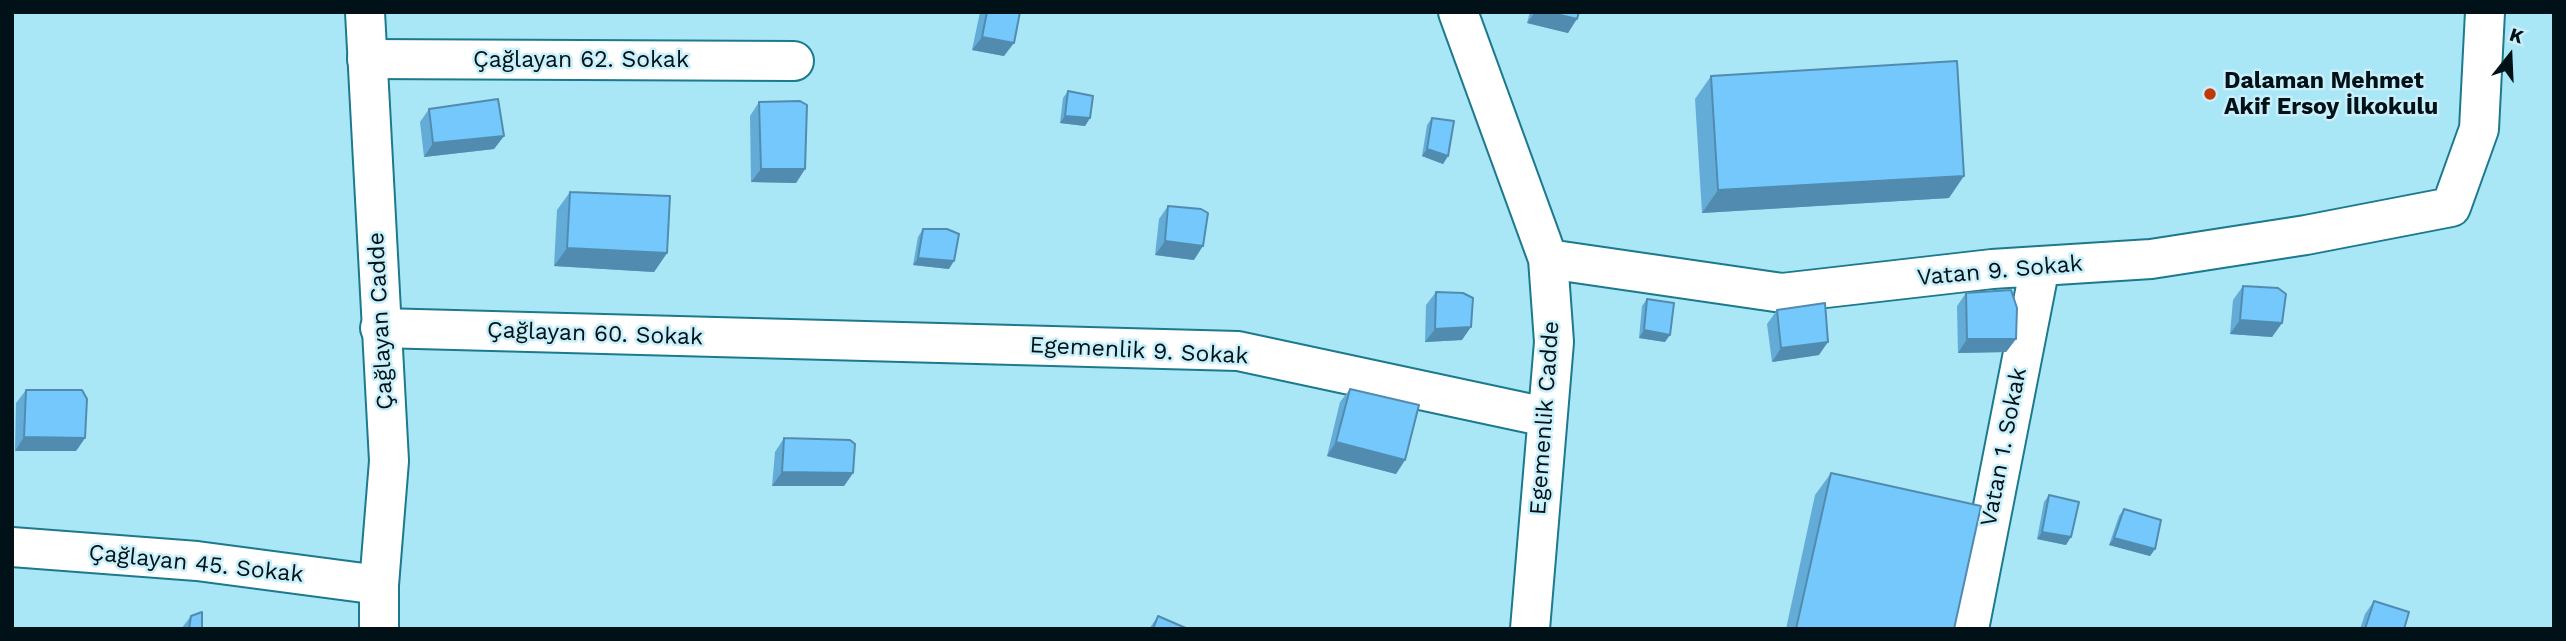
<!DOCTYPE html>
<html>
<head>
<meta charset="utf-8">
<style>
	body { margin:0 }
	#map { position:relative; width:2566px; height:641px; overflow:hidden; background:#a9e6f6; font-family:"Work Sans",sans-serif }
	canvas { display:block }
	.frame { position:absolute; inset:0; border:14px solid #001217; pointer-events:none }
	.north { position:absolute; left:2475px; top:21px; width:70px; height:70px; -webkit-text-stroke:5px #c8effa; paint-order:stroke; rotate:18deg; font-size:19px; font-weight:700; line-height:28px; text-align:center; color:#001217 }
	.north::after { content:''; display:block; margin:auto; width:24px; height:32px; background:#001217; clip-path:polygon(50% 0,100% 100%,50% 72%,0 100%) }
</style>
</head>
<body>
<div id="map">
<canvas width="2566" height="641"></canvas>
<div class="frame"></div>
<div class="north">K</div>
</div>
<script>
const ctx = document.querySelector('canvas').getContext('2d');
ctx.lineJoin = 'round';
const toPath = rows => new Path2D(rows.map(r => 'M' + r).join(''));
function stroke(path, color, width, dash) { ctx.strokeStyle = color; ctx.lineWidth = width; ctx.lineCap = dash ? 'butt' : 'round'; ctx.setLineDash(dash || []); ctx.stroke(path); }
function paint(path, color) { ctx.fillStyle = color; ctx.fill(path, 'evenodd'); }
function label(font, color, halo, rows, align = 'center') {
  ctx.font = font + ' "Work Sans",sans-serif'; ctx.lineWidth = 5; ctx.setLineDash([]); ctx.textBaseline = 'middle'; ctx.strokeStyle = halo; ctx.fillStyle = color; for (const [text, x, y, turn = 0] of rows) {
    ctx.save(); ctx.translate(x, y); ctx.rotate((+turn || 0) * Math.PI / 180); ctx.textAlign = isNaN(turn) ? turn : align; if (halo) ctx.strokeText(text, 0, 0); ctx.fillText(text, 0, 0); ctx.restore();
  }
}
const street = toPath([
	[1458,12,1548,259,1554,342,1530,629],
	[367,59,794,61],
	[1548,259,1782,293,1992,269,2151,259,2306,235,2451,207,2479,129,2485,12],
	[380,328,1238,351,1546,417],
	[12,547,197,561,379,585],
	[1969,629,2040,266]
]);
const secondary = toPath([
	[365,12,389,461,379,585,379,629]
]);
stroke(street, '#1c798e', 42);
stroke(secondary, '#1c798e', 42);
stroke(street, '#fff', 38);
stroke(secondary, '#fff', 38);
paint(toPath([
	[980,12,1020,12,1004,56,972,50],
	[1530,12,1579,12,1568,33,1527,23],
	[1711,76,1949,198,1702,213,1695,99],
	[1068,91,1090,118,1085,126,1060,123,1063,98],
	[759,102,805,169,796,183,751,182,750,116],
	[429,109,504,136,494,149,424,157,420,122],
	[1432,118,1448,156,1443,164,1422,156,1427,125],
	[570,192,667,253,654,272,554,266,557,210],
	[1168,206,1194,260,1155,255,1159,219],
	[923,229,949,269,913,265,918,237],
	[2243,286,2282,323,2272,337,2230,334,2233,300],
	[1436,292,1462,340,1425,342,1426,305],
	[1966,293,2016,339,2006,352,1958,353,1957,306],
	[1647,299,1665,342,1639,338,1642,306],
	[1777,310,1819,355,1772,362,1767,324],
	[1350,389,1405,460,1396,474,1327,456,1340,402],
	[26,390,85,438,76,451,15,451,16,403],
	[784,438,853,473,844,486,772,486,775,452],
	[1831,473,1954,629,1786,629,1815,495],
	[2049,495,2066,545,2037,539,2044,502],
	[2124,509,2155,549,2150,556,2109,545,2119,516],
	[2374,601,2404,629,2360,629,2365,614],
	[191,616,202,629,181,629],
	[1158,616,1188,629,1149,629]
]), '#64acd8');
paint(toPath([
	[1535,12,1547,12,1577,19,1568,33,1527,23],
	[982,37,1014,43,1004,56,972,50],
	[1065,116,1090,118,1085,126,1060,123],
	[504,136,494,149,424,157,433,143],
	[1427,149,1448,156,1443,164,1422,156],
	[761,169,805,169,796,183,751,182],
	[1964,176,1949,198,1702,213,1718,190],
	[1165,241,1203,246,1194,260,1155,255],
	[567,248,667,253,654,272,554,266],
	[918,258,954,261,949,269,913,265],
	[2240,320,2282,323,2272,337,2230,334],
	[1471,327,1462,340,1425,342,1435,329],
	[1644,330,1670,335,1665,342,1639,338],
	[1967,339,2016,339,2006,352,1958,353],
	[1828,342,1819,355,1772,362,1781,348],
	[24,437,85,438,76,451,15,451],
	[1336,442,1405,460,1396,474,1327,456],
	[782,472,853,473,844,486,772,486],
	[2042,532,2071,537,2066,545,2037,539],
	[2114,538,2155,549,2150,556,2109,545]
]), '#518cb0');
const building = toPath([
	[987,12,1020,12,1014,43,982,37,987,12],
	[1547,12,1579,12,1577,19,1547,12],
	[1957,61,1964,176,1718,190,1711,76,1957,61],
	[1068,91,1093,96,1090,118,1065,116,1068,91],
	[498,99,504,136,433,143,429,109,498,99],
	[800,101,807,105,805,169,761,169,759,102,800,101],
	[1432,118,1454,121,1448,156,1427,149,1432,118],
	[570,192,670,196,667,253,567,248,570,192],
	[1168,206,1201,209,1208,213,1203,246,1165,241,1168,206],
	[923,229,947,229,959,234,954,261,918,258,923,229],
	[2243,286,2278,288,2286,294,2282,323,2240,320,2243,286],
	[2011,290,2017,308,2016,339,1967,339,1966,293,2011,290],
	[1436,292,1463,293,1473,298,1471,327,1435,329,1436,292],
	[1647,299,1674,303,1670,335,1644,330,1647,299],
	[1825,303,1828,342,1781,348,1777,310,1825,303],
	[1350,389,1419,405,1405,460,1336,442,1350,389],
	[26,390,82,390,87,399,85,438,24,437,26,390],
	[784,438,850,440,855,444,853,473,782,472,784,438],
	[1831,473,1981,506,1954,629,1796,629,1831,473],
	[2049,495,2079,502,2071,537,2042,532,2049,495],
	[2124,509,2161,520,2155,549,2114,538,2124,509],
	[2374,601,2409,612,2404,629,2365,629,2374,601],
	[202,612,202,629,189,629,191,616,202,612],
	[1158,616,1188,629,1153,629,1158,616]
]);
paint(building, '#74c8fb');
stroke(building, '#518cb0', 2);
for (const [x, y, r, color] of [
	[2210,94,7,"#c13907"]
]) { const dot = new Path2D(); dot.arc(x, y, r, 0, 2 * Math.PI); ctx.fillStyle = color; ctx.fill(dot); stroke(dot, '#c8effa', 2.5); }
label('23px', '#001217', '#c8effa', [
	["Çağlayan 62. Sokak",581,60],
	["Vatan 9. Sokak",2000,271,-5],
	["Çağlayan Cadde",381,321,-93],
	["Çağlayan 60. Sokak",595,334,2],
	["Egemenlik 9. Sokak",1139,351,3],
	["Egemenlik Cadde",1545,418,-86],
	["Vatan 1. Sokak",2004,447,-79],
	["Çağlayan 45. Sokak",196,564,6]
]);
label('bold 23px', '#001217', '#c8effa', [
	["Dalaman Mehmet",2224,81],
	["Akif Ersoy İlkokulu",2224,107]
], 'left');
</script>
</body>
</html>
